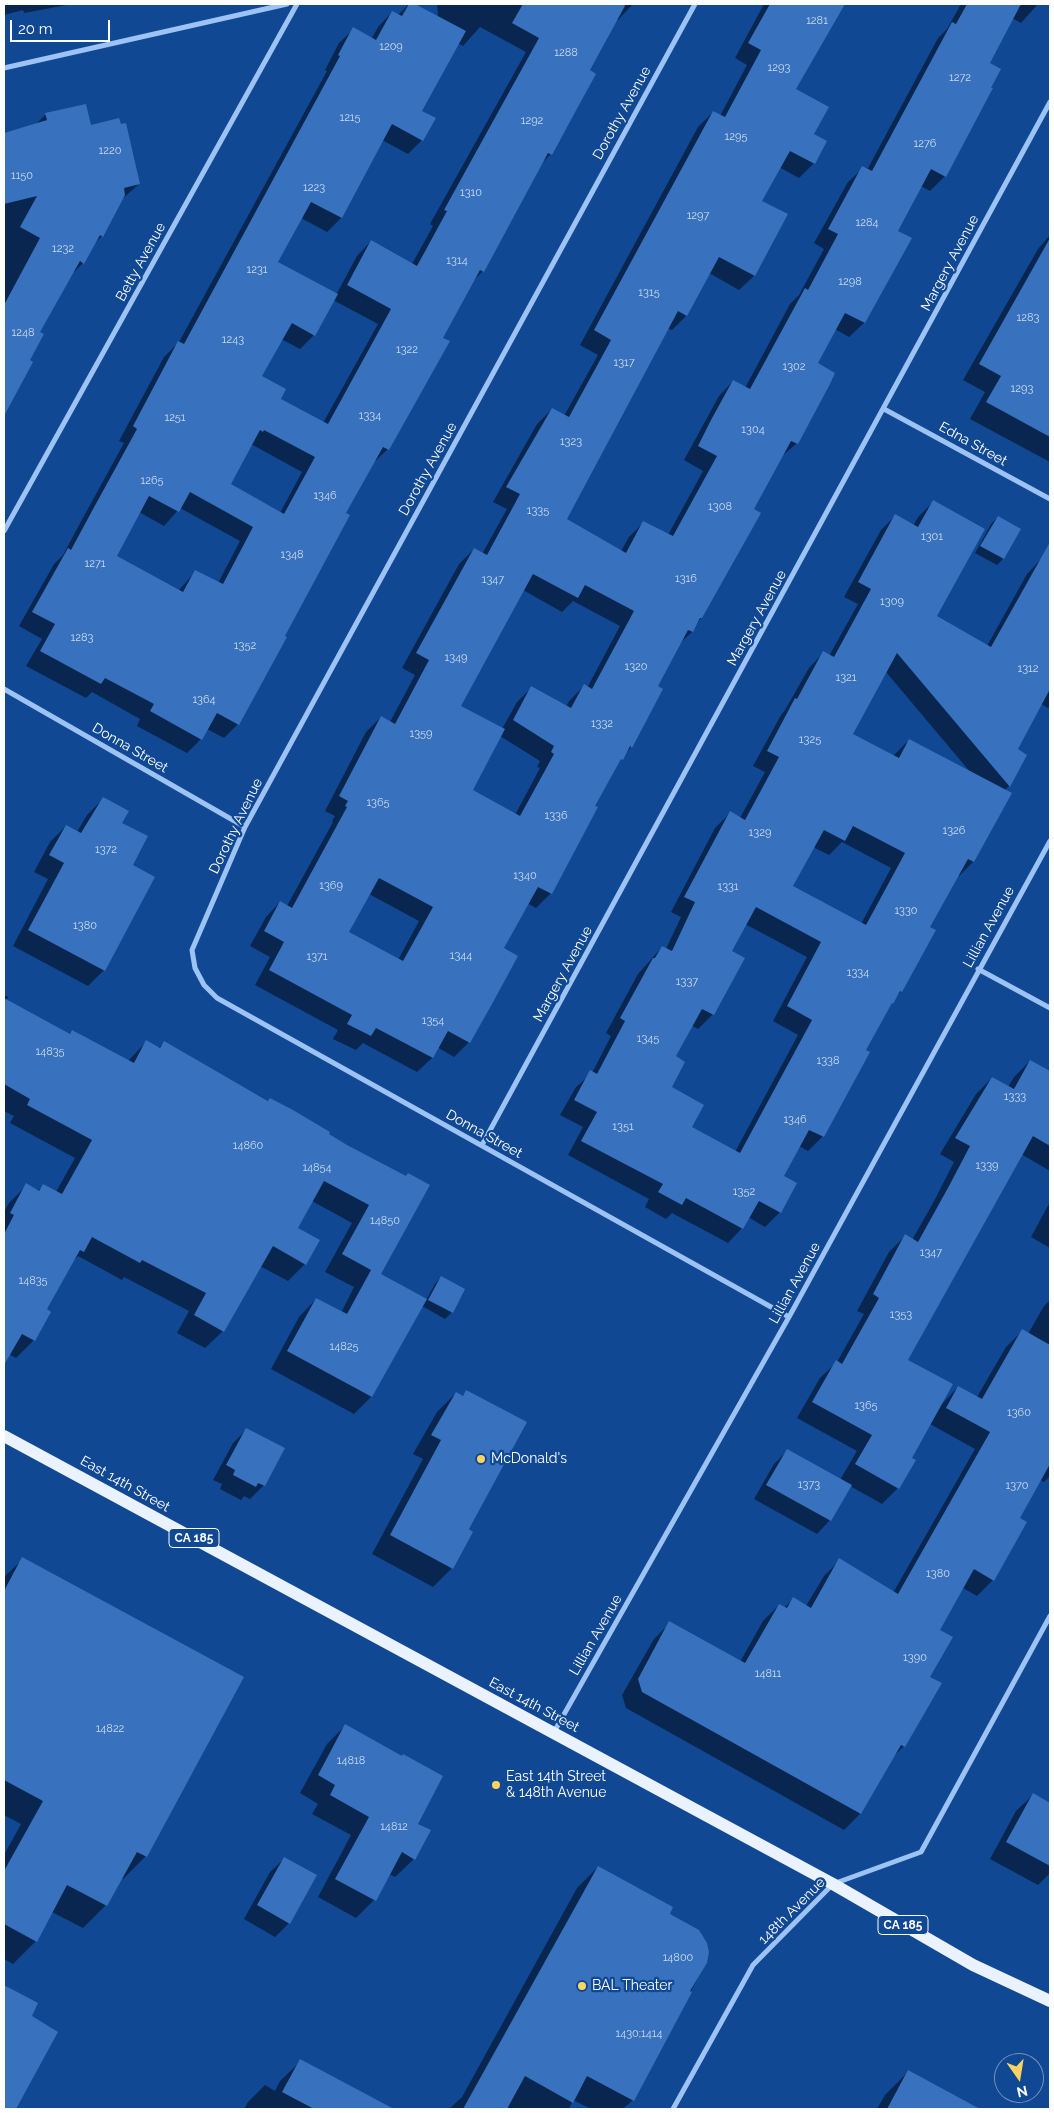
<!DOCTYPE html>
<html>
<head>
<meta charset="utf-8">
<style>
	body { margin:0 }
	#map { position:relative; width:1054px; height:2113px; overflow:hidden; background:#104894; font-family:Raleway,sans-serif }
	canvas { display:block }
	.frame { position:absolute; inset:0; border:5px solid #fff; pointer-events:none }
	.north { position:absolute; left:994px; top:2053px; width:50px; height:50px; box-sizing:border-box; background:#104894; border:1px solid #7091bf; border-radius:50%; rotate:167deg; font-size:14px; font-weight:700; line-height:20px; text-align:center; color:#fff }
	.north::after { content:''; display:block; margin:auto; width:18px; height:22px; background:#ffd360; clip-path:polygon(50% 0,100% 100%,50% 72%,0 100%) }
	.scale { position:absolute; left:10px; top:20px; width:100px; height:22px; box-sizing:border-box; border:2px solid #fff; border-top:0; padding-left:6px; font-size:15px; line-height:18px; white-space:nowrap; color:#fff; -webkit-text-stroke:4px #104894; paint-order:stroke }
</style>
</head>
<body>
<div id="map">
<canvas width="1054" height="2113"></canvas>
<div class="frame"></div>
<div class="north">N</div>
<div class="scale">20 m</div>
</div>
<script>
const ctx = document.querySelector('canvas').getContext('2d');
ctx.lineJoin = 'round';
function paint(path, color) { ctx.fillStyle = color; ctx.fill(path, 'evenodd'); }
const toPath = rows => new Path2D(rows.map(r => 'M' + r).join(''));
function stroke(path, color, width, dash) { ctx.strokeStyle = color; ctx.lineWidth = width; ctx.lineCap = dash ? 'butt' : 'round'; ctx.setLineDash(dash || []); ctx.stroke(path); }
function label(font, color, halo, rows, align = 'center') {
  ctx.font = font + ' Raleway,sans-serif'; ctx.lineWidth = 4.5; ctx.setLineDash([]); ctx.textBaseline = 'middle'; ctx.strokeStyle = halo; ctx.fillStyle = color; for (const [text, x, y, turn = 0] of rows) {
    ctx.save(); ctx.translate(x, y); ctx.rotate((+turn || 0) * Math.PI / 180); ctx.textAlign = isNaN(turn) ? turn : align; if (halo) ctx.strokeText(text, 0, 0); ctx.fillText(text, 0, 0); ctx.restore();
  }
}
paint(toPath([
	[4,4,72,4,24,13,23,10,4,15],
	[409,4,413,4,438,17,437,4,633,4,618,20,616,19,588,71,551,154,540,165,483,271,472,282,441,338,388,449,373,463,344,513,238,724,224,738,207,729,201,739,187,753,137,726,140,719,92,692,86,698,26,666,42,639,19,626,54,564,63,555,78,527,124,443,119,441,164,357,179,342,327,71,325,70,339,43,354,29,372,38,378,27,392,12,398,15],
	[480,27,526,52,430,224,433,226,412,264,371,241,357,256,336,295,276,262,301,218,327,232,341,218,382,140,408,154,422,140,421,111,457,43,463,46],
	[333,300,378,324,323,423,280,399,261,377,281,339,300,349,314,335],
	[251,444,302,472,280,513,229,485],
	[180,508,240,541,218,583,196,571,178,591,115,556,139,512,164,526],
	[764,4,843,4,795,90,813,134,814,163,799,178,779,167,760,201,787,215,754,276,739,290,709,273,686,316,672,330,667,328,565,519,621,551,629,537,643,523,668,535,703,471,684,460,719,396,733,381,745,388,790,304,799,295,824,249,814,243,848,182,863,168,867,170,938,38,947,29,961,4,1038,4,1021,23,1012,18,988,64,945,176,930,191,921,186,896,231,910,239,864,323,849,337,835,329,816,364,797,443,781,457,753,510,701,618,692,632,679,644,656,686,631,747,617,764,593,806,597,808,551,893,536,908,527,903,503,949,469,1042,454,1057,437,1047,432,1058,417,1072,363,1043,356,1050,333,1039,338,1030,255,985,270,957,250,946,266,917,280,902,287,906,333,822,332,821,335,816,325,811,366,732,381,717,390,722,415,675,402,668,459,564,474,549,482,554,507,509,493,502,537,424,552,409,564,416,598,355,580,345,698,127,713,112,720,116,747,65,735,58],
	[523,590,562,612,573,601,620,626,587,688,584,686,569,701,566,707,531,688,517,702,502,729,459,706],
	[500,736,540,761,537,767,540,768,515,815,472,791],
	[369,894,419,921,398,960,347,933],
	[46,114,90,126,139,184,121,200,102,236,94,244,83,263,69,277,39,333,4,412,4,133,36,124],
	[1050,235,1050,462,970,419,985,392,963,380,1038,249],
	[933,502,935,617,987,646,1027,574,1041,559,1050,564,1050,706,1048,708,1041,704,1016,750,1026,755,1009,786,1005,790,973,862,959,876,957,875,929,927,901,991,888,1008,864,1051,868,1053,823,1136,808,1151,799,1146,782,1177,780,1212,765,1227,748,1217,742,1228,728,1243,672,1213,666,1219,645,1207,649,1199,568,1155,583,1127,560,1115,576,1087,592,1073,611,1036,606,1033,638,974,662,947,666,949,681,917,671,912,715,828,730,813,740,818,765,772,753,766,781,715,785,710,809,668,823,653,829,656,858,604,844,597,881,530,895,516,913,526,918,517],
	[886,672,971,773,909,740,893,756,851,734],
	[842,842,891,868,861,924,792,886,813,847,829,855],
	[745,924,807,957,773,1021,798,1035,735,1152,691,1128,670,1088,674,1057,691,1025,698,1029,713,1014,730,952],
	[998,517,1003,559,997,565,975,553,991,524],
	[103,799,120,824,131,865,104,970,88,986,13,946,48,879,34,872,50,842,66,826,77,832,87,815],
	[4,995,8,997,6,1001,69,1035,72,1032,128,1061,146,1042,158,1049,164,1042,405,1178,380,1275,426,1300,435,1284,441,1277,452,1312,445,1319,422,1306,371,1397,354,1414,271,1369,299,1317,316,1299,341,1313,354,1287,325,1272,352,1223,312,1201,297,1229,305,1264,288,1281,260,1266,223,1331,205,1348,177,1333,189,1311,124,1277,122,1280,78,1256,70,1264,45,1310,34,1340,16,1358,5,1352,4,1353,4,1212,9,1203,27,1185,38,1191,43,1185,56,1192,75,1158,10,1123,14,1116,4,1111],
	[1030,1061,1050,1073,1050,1171,1021,1154,907,1361,942,1404,958,1387,977,1397,1006,1347,1022,1331,1028,1334,1044,1306,1050,1300,1050,1476,1044,1482,1040,1480,1019,1518,993,1580,977,1596,963,1588,939,1630,928,1677,904,1746,891,1759,860,1814,844,1830,626,1708,622,1695,654,1639,670,1623,740,1662,763,1621,779,1605,784,1608,793,1599,806,1606,824,1576,840,1560,893,1593,975,1449,930,1424,911,1459,898,1488,882,1504,850,1486,830,1520,817,1534,754,1499,774,1464,787,1451,840,1480,857,1451,797,1418,820,1378,837,1362,864,1314,857,1311,889,1252,905,1236,912,1240,933,1203,954,1162,940,1154,976,1094,992,1078,1008,1087,1014,1077],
	[1050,1202,1050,1248,1031,1237],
	[467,1392,467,1530,452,1568,433,1587,372,1554,423,1459,413,1454,437,1412,456,1393,462,1396],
	[247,1429,283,1449,264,1485,250,1499,244,1496,241,1500,220,1489,222,1484,213,1480,233,1443],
	[23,1559,146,1856,123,1879,121,1878,106,1905,83,1928,52,1912,36,1941,13,1964,4,1959,4,1855,21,1824,4,1815,4,1577],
	[345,1726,416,1824,414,1859,395,1877,389,1874,374,1900,356,1918,318,1897,351,1835,312,1814,318,1804,300,1793,327,1744],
	[1033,1795,1049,1803,1050,1801,1050,1873,1038,1885,990,1859,1016,1811],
	[284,1859,289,1923,275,1937,244,1919,270,1872],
	[598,1867,668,1915,706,1963,633,2100,623,2109,591,2109,573,2100,569,2109,449,2109,462,2097,577,1888],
	[4,1985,37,2004,30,2016,57,2033,15,2109,4,2109],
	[301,2061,391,2109,244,2109,248,2102,265,2085,275,2091,280,2081],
	[908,2072,977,2109,877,2109,885,2095]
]), '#0007');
paint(toPath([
	[409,4,415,4,466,31,422,111,436,118,423,141,392,124,342,218,311,202,278,262,338,294,315,336,292,323,262,376,286,389,281,399,328,424,391,309,347,285,371,240,417,266,447,211,444,210,539,38,512,23,523,4,626,4,590,70,596,74,579,105,552,155,548,153,484,272,480,270,443,338,450,341,389,450,383,447,346,513,350,515,285,636,287,637,239,725,217,713,202,740,150,711,154,704,105,678,101,684,40,651,55,624,32,612,68,548,71,550,92,511,137,429,133,426,178,341,184,344,340,56,338,55,353,27,376,40,392,11,402,16],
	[260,430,263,432,264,430,315,457,284,514,231,484],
	[190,492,253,527,223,584,195,570,183,592,117,556,149,496,179,512],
	[770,4,845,4,796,89,829,107,814,134,827,141,815,164,790,151,762,201,788,214,755,276,719,257,687,316,678,311,567,519,626,553,643,521,673,536,717,456,698,446,711,420,733,380,750,389,805,288,808,290,838,234,828,229,862,166,872,171,952,22,956,24,967,4,1021,4,990,63,1001,69,991,88,993,88,946,177,931,169,898,231,912,238,865,323,845,313,818,363,835,373,830,384,798,444,791,441,754,509,761,513,702,618,700,618,693,632,688,630,658,686,663,689,632,748,630,746,623,760,621,759,595,806,598,807,552,894,538,887,504,948,518,956,492,1004,470,1043,448,1031,433,1058,376,1028,371,1036,347,1024,352,1015,269,970,284,942,264,931,280,901,292,908,347,807,345,806,348,801,339,796,381,716,395,724,429,660,416,653,474,548,487,555,520,494,506,487,552,408,569,417,611,340,594,330,713,111,725,117,761,50,748,43],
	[533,574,578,598,585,585,634,611,592,689,584,684,571,708,531,686,513,720,554,746,551,752,554,754,520,816,473,790,505,729,461,706],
	[379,878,433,907,403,961,349,932],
	[86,104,91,125,119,118,121,124,126,123,140,184,124,188,125,195,103,237,100,235,84,264,80,261,40,332,44,334,30,360,33,362,4,416,4,305,40,238,20,227,37,196,4,204,4,133,47,120,45,113],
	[1050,238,1050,437,986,402,1001,376,979,364],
	[933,500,985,529,937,616,991,647,1050,542,1050,689,1018,749,1027,755,1010,787,897,653,853,734,899,758,909,739,1012,793,974,862,968,859,930,927,936,930,902,992,900,991,893,1004,892,1003,866,1050,870,1052,824,1137,809,1130,784,1176,797,1183,781,1213,759,1201,743,1229,686,1198,682,1205,658,1192,663,1184,581,1141,597,1112,574,1100,590,1070,597,1074,625,1021,620,1018,653,958,655,958,662,946,672,951,695,902,684,897,730,811,745,820,779,757,767,751,795,698,797,699,823,651,834,657,871,589,858,582,895,514,918,527],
	[853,826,905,853,866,925,793,886,824,830,845,841],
	[756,907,821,942,787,1006,812,1020,740,1153,692,1127,704,1105,672,1087,685,1062,676,1056,702,1009,714,1015,745,958,732,951],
	[998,516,1021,529,1004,559,980,546],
	[103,797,129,811,122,823,148,836,133,865,155,877,105,971,28,930,64,863,49,855,66,825,81,833],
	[4,998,70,1034,72,1030,134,1063,146,1040,160,1048,164,1041,268,1101,270,1098,293,1110,330,1132,329,1134,347,1145,406,1176,408,1173,430,1185,381,1274,427,1299,372,1397,287,1351,316,1298,347,1314,371,1270,342,1254,369,1205,324,1181,298,1228,320,1240,306,1265,273,1246,224,1332,194,1315,206,1293,142,1260,140,1263,92,1237,84,1252,80,1250,47,1309,51,1312,35,1341,22,1334,4,1365,4,1234,14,1215,10,1213,26,1183,39,1191,43,1184,62,1194,92,1140,27,1105,30,1099,4,1084],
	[1030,1060,1050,1071,1050,1146,1033,1136,908,1360,953,1384,912,1458,916,1460,899,1489,855,1464,872,1435,812,1402,836,1360,842,1364,879,1298,873,1294,905,1234,918,1242,949,1186,970,1146,955,1138,992,1077,1014,1089],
	[441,1276,465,1289,453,1313,428,1300],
	[1022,1329,1050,1345,1050,1464,1020,1518,1027,1522,994,1581,974,1569,940,1630,953,1637,930,1677,942,1683,905,1747,901,1745,861,1814,642,1692,638,1679,669,1621,745,1663,779,1604,787,1608,793,1597,811,1608,839,1558,898,1594,990,1432,946,1408,958,1386,982,1399],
	[466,1390,527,1422,469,1529,473,1532,453,1569,390,1535,441,1440,431,1435,456,1392,463,1396],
	[246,1428,285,1448,265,1486,258,1483,256,1487,233,1475,235,1470,226,1465],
	[787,1449,852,1485,831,1521,766,1485],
	[22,1557,244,1677,147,1857,137,1852,107,1906,67,1885,37,1942,4,1924,4,1871,43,1801,4,1780,4,1591],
	[345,1724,402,1756,403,1754,443,1776,418,1824,431,1830,415,1860,402,1852,376,1901,335,1879,369,1817,330,1795,335,1785,318,1775],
	[1033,1793,1050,1803,1050,1866,1006,1842],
	[284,1857,317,1875,290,1924,257,1905],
	[598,1866,673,1907,670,1914,699,1930,707,1943,709,1952,707,1963,690,1991,692,1992,634,2101,587,2076,573,2103,525,2076,507,2109,463,2109],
	[4,1985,38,2003,32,2016,58,2032,16,2109,4,2109],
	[300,2059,394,2109,314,2109,282,2092],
	[908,2070,980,2109,887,2109]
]), '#3871bd');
stroke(toPath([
	[695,4,245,827,192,950,195,968,204,985,217,998,789,1317],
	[4,68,287,4],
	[884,409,1050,499],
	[4,531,297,4],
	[4,689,245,827],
	[978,969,1050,1008],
	[482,1145,1050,102],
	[554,1732,789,1317,1050,841],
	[673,2109,753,1965,833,1884,921,1852,1050,1616]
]), '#9dc3f4', 5);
stroke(toPath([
	[4,1436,833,1884,973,1965,1050,2001]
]), '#eaf2ff', 12);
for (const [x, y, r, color] of [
	[481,1459,5,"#ffd360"],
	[496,1785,5,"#ffd360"],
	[582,1986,5,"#ffd360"]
]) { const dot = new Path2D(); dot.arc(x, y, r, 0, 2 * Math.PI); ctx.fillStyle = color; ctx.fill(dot); stroke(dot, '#104894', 2); }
label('11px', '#cddcee', null, [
	["1281",817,21],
	["1209",391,47],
	["1288",566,53],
	["1293",779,68],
	["1272",960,78],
	["1215",350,118],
	["1292",532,121],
	["1295",736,137],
	["1276",925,144],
	["1220",110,151],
	["1150",22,176],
	["1223",314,188],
	["1310",471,193],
	["1297",698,216],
	["1284",867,223],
	["1232",63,249],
	["1314",457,261],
	["1231",257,270],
	["1298",850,282],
	["1315",649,293],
	["1283",1028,318],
	["1248",23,333],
	["1243",233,340],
	["1322",407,350],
	["1317",624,363],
	["1302",794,367],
	["1293",1022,389],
	["1334",370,416],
	["1251",175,418],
	["1304",753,430],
	["1323",571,442],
	["1265",152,481],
	["1346",325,496],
	["1308",720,507],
	["1335",538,511],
	["1301",932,537],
	["1348",292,555],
	["1271",95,564],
	["1316",686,579],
	["1347",493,580],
	["1309",892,602],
	["1283",82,638],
	["1352",245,646],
	["1349",456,658],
	["1320",636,667],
	["1312",1028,669],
	["1321",846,678],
	["1364",204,700],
	["1332",602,724],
	["1359",421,734],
	["1325",810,740],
	["1365",378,803],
	["1336",556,816],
	["1326",954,831],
	["1329",760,833],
	["1372",106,850],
	["1340",525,876],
	["1369",331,886],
	["1331",728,887],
	["1330",906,911],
	["1380",85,926],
	["1344",461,956],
	["1371",317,957],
	["1334",858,973],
	["1337",687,982],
	["1354",433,1021],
	["1345",648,1039],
	["14835",50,1052],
	["1338",828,1061],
	["1333",1015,1097],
	["1346",795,1120],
	["1351",623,1127],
	["14860",248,1146],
	["1339",987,1166],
	["14854",317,1168],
	["1352",744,1192],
	["14850",385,1221],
	["1347",931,1253],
	["14835",33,1281],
	["1353",901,1315],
	["14825",344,1347],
	["1365",866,1406],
	["1360",1019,1413],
	["1373",809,1485],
	["1370",1017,1486],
	["1380",938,1574],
	["1390",915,1658],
	["14811",768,1674],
	["14822",110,1729],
	["14818",351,1761],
	["14812",394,1827],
	["14800",678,1958],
	["1430;1414",639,2034]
]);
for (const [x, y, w] of [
	[194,1538,50],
	[903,1925,50]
]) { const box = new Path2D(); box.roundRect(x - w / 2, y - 9.5, w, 19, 4); ctx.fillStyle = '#104894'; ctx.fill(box); stroke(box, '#fff', 1); }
label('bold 12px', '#fff', null, [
	["CA 185",194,1538],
	["CA 185",903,1925]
]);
label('14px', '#fff', '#104894', [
	["Dorothy Avenue",622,113,-61],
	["Betty Avenue",141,262,-61],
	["Margery Avenue",950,263,-62],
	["Edna Street",973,444,29],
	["Dorothy Avenue",428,469,-61],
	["Margery Avenue",757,618,-61],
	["Donna Street",130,748,30],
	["Dorothy Avenue",236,826,-64],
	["Lillian Avenue",989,927,-61],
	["Margery Avenue",563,974,-61],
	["Donna Street",484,1134,29],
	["Lillian Avenue",795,1283,-61],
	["East 14th Street",125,1484,29],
	["Lillian Avenue",596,1635,-60],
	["East 14th Street",534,1705,28],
	["148th Avenue",792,1911,-45]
]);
label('14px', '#fff', '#104894', [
	["McDonald's",491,1459],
	["East 14th Street",506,1777],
	["& 148th Avenue",506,1793],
	["BAL Theater",592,1986]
], 'left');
</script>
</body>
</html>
